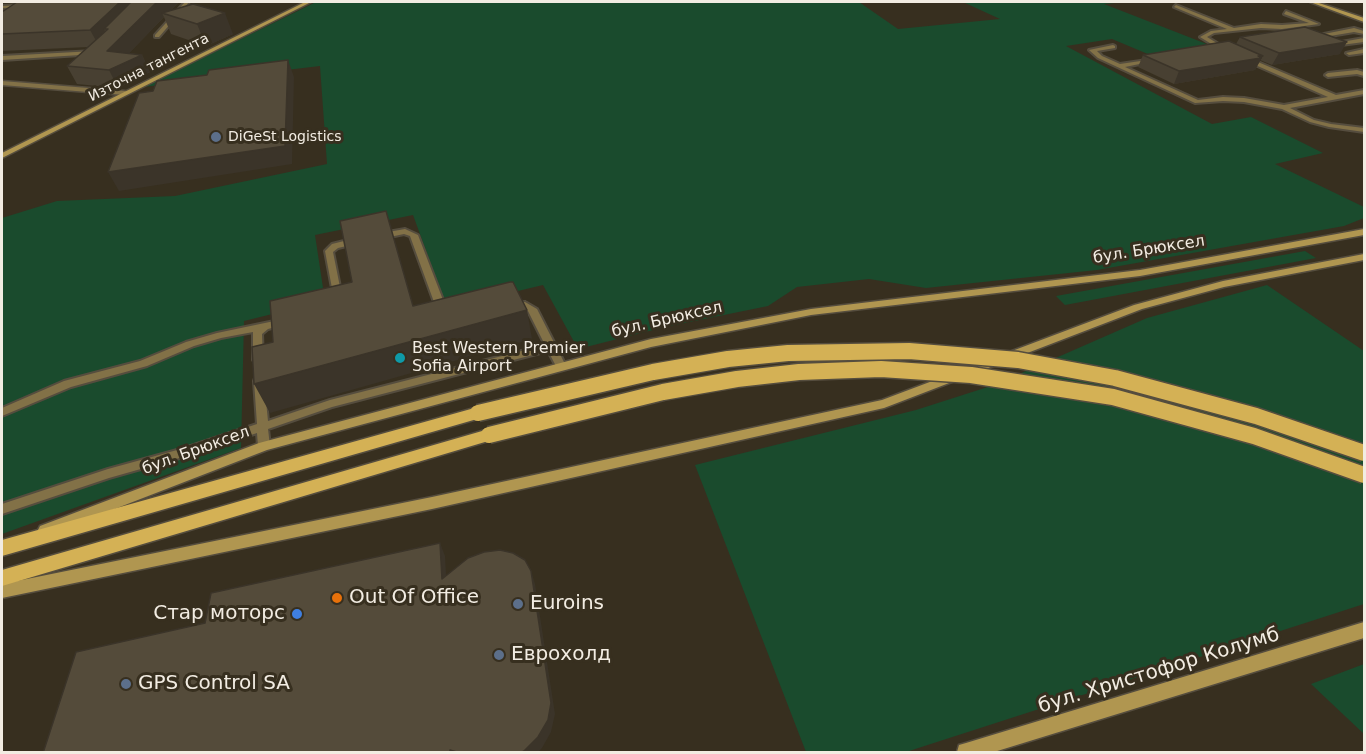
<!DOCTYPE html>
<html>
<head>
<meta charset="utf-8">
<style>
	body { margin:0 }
	#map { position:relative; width:1366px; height:754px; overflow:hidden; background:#372f1f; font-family:"DejaVu Sans",sans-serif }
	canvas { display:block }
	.frame { position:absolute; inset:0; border:3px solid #f2ece2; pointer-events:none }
</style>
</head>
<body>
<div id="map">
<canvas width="1366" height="754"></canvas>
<div class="frame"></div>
</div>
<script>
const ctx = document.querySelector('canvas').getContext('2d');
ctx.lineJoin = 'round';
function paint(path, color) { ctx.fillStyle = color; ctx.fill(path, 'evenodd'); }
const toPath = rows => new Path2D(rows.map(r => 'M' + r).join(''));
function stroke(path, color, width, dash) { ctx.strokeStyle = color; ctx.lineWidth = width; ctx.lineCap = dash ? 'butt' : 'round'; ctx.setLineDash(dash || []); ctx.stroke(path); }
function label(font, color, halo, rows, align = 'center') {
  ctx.font = font + ' "DejaVu Sans",sans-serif'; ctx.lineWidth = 6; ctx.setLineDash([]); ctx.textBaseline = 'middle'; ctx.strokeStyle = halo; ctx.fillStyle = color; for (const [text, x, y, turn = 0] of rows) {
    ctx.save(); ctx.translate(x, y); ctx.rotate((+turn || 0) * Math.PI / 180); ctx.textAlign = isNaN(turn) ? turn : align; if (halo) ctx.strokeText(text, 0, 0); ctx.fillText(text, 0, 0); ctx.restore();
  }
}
paint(toPath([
	[316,2,859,2,898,29,1000,19,963,2,1125,2,1104,4,1217,48,1155,57,1112,39,1066,46,1212,124,1251,117,1323,153,1275,164,1364,207,1364,218,1344,226,1097,270,926,288,869,279,797,287,768,306,665,327,578,349,543,285,447,308,413,215,315,235,325,301,244,321,241,448,2,534,2,218,57,201,175,196,327,164,320,66,143,87],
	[1305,251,1316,258,1065,305,1056,296],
	[1267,285,1364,351,1364,604,906,752,806,752,695,465,916,410,994,385,1147,318],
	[1364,664,1364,734,1311,684]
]), '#1a4b2d');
const lane = toPath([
	[185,2,189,2,159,37,155,37,155,35,185,2],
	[22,5,24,7,2,8,2,6,22,5],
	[1176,5,1234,28,1261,24,1282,25,1309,23,1284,14,1286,11,1319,24,1282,29,1261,28,1214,33,1207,37,1225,48,1225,50,1223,51,1200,37,1211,31,1227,29,1174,7,1176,5],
	[1354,28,1364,31,1364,34,1354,32,1312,39,1309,37,1354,28],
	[1364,38,1364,42,1333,46,1330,44,1364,38],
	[1113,45,1115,46,1115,48,1097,51,1102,56,1120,64,1154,59,1154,61,1125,67,1198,100,1223,97,1244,98,1284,105,1328,97,1244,60,1244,58,1246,57,1336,95,1364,90,1364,94,1290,108,1314,120,1331,124,1364,128,1364,132,1329,127,1310,122,1282,109,1244,102,1223,101,1195,103,1098,58,1089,50,1113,45],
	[1364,49,1364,53,1349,55,1346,53,1364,49],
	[94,51,97,53,96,54,2,60,2,56,94,51],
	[1357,70,1364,72,1364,76,1357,74,1328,77,1325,75,1328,73,1357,70],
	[405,229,418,235,448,313,446,315,440,315,438,313,410,236,404,234,380,239,376,236,377,234,405,229],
	[356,238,359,239,359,243,338,248,333,252,342,297,337,300,334,299,325,251,332,244,356,238],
	[525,302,537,309,566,366,565,368,557,368,548,351,332,407,268,429,270,446,268,449,264,450,260,449,258,446,257,433,190,455,109,478,2,514,2,504,108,469,188,447,257,424,254,381,255,378,259,377,264,381,268,421,330,400,545,345,528,311,523,308,511,309,506,306,511,303,525,302],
	[284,319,289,322,287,324,268,329,262,334,263,360,262,362,258,363,253,360,253,332,221,338,194,346,147,366,71,387,2,416,2,408,64,381,140,361,186,342,217,333,284,319]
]);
const street = toPath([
	[2,81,125,91,129,93,125,95,2,85,2,81]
]);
const secondary = toPath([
	[305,2,311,2,2,158,2,153,305,2],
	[1310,2,1316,2,1364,18,1364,22,1310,2],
	[1364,229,1364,235,1140,276,811,315,651,347,267,450,50,534,45,536,40,534,38,530,40,526,259,443,651,339,811,309,1140,270,1364,229],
	[1364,254,1364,260,1224,287,1142,309,884,408,432,509,2,598,2,584,432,497,882,400,1134,305,1223,281,1364,254],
	[1364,622,1364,638,994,752,957,752,959,745,966,743,1364,622]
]);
const primary = toPath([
	[478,407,484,409,486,413,484,417,2,556,2,540,478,407],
	[489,429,495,431,497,435,495,439,2,586,2,570,489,429]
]);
stroke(lane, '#554d3e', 4);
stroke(street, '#554d3e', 3);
stroke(secondary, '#554d3e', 3);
stroke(primary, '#554d3e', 3);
paint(lane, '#827147');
paint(street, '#827147');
paint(secondary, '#b09650');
paint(primary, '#d4b155');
const primaryBridge = toPath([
	[478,413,653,372,728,359,788,353,909,351,1018,360,1115,378,1256,416,1364,453],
	[489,435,663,392,737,379,799,372,881,369,971,375,1113,397,1254,436,1364,475]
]);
stroke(primaryBridge, '#554d3e', 19, []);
stroke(primaryBridge, '#d4b155', 16);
paint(toPath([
	[17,2,179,2,170,11,233,34,206,46,171,34,164,17,129,53,142,55,150,72,118,88,77,84,67,66,88,47,2,51,2,12],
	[1240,37,1340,54,1272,65,1260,60,1255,70,1174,84,1138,67,1143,55,1236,44]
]), '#484032');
paint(toPath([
	[120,2,142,2,108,29,104,29,108,37,99,46,90,30],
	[157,2,179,2,166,15,162,13,164,17,116,67,142,55,150,72,118,88,109,70,107,51],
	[225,13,233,34,206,46,197,24],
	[1347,42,1340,54,1272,65,1279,53],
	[1263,56,1255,70,1174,84,1179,71],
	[288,60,294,77,292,164,119,191,108,172],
	[527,310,532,339,270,413,254,384],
	[440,543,445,556,447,592,442,579],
	[531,571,535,584,555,714,551,732,542,748,537,753,520,753]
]), '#3b3429');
const building = toPath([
	[17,2,120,2,90,30,2,34,2,12,17,2],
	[131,2,157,2,107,51,142,55,109,70,67,66,108,29,104,29,131,2],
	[193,4,225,13,197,24,162,13,193,4],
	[1305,27,1347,42,1279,53,1240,37,1305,27],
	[1229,41,1263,56,1258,56,1261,58,1179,71,1143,55,1229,41],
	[288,60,285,146,108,172,139,93,153,91,157,81,207,75,209,70,288,60],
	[386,211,413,306,510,282,513,282,527,310,254,384,252,347,273,342,270,301,352,282,340,221,386,211],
	[440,543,442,579,468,558,484,552,500,550,513,553,525,560,531,571,551,703,548,720,538,737,524,751,520,753,460,753,450,750,450,753,43,753,76,652,205,623,211,593,440,543]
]);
paint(building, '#544b3a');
stroke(building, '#3b3429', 1.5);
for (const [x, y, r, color] of [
	[216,137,6,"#5c6f8a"],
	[400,358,6,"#0f9aa8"],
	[337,598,6,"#e8710a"],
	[518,604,6,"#5c6f8a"],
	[297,614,6,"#3f7fe0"],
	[499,655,6,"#5c6f8a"],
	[126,684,6,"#5c6f8a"]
]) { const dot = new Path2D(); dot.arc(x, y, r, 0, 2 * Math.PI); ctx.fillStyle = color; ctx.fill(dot); stroke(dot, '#372f1f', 2); }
label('14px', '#f2ece2', '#372f1f', [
	["Източна тангента",149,68,-27]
]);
label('14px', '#f2ece2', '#372f1f', [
	["DiGeSt Logistics",228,137]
], 'left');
label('16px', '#f2ece2', '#372f1f', [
	["бул. Брюксел",1149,250,-9],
	["бул. Брюксел",667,320,-13],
	["бул. Брюксел",196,451,-20]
]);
label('16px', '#f2ece2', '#372f1f', [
	["Best Western Premier",412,349],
	["Sofia Airport",412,367]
], 'left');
label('20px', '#f2ece2', '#372f1f', [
	["Out Of Office",349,598],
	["Euroins",530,604],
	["Стар моторс",285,614,"right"],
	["Еврохолд",511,655],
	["GPS Control SA",138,684]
], 'left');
label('20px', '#f2ece2', '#372f1f', [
	["бул. Христофор Колумб",1159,671,-17]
]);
</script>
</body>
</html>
